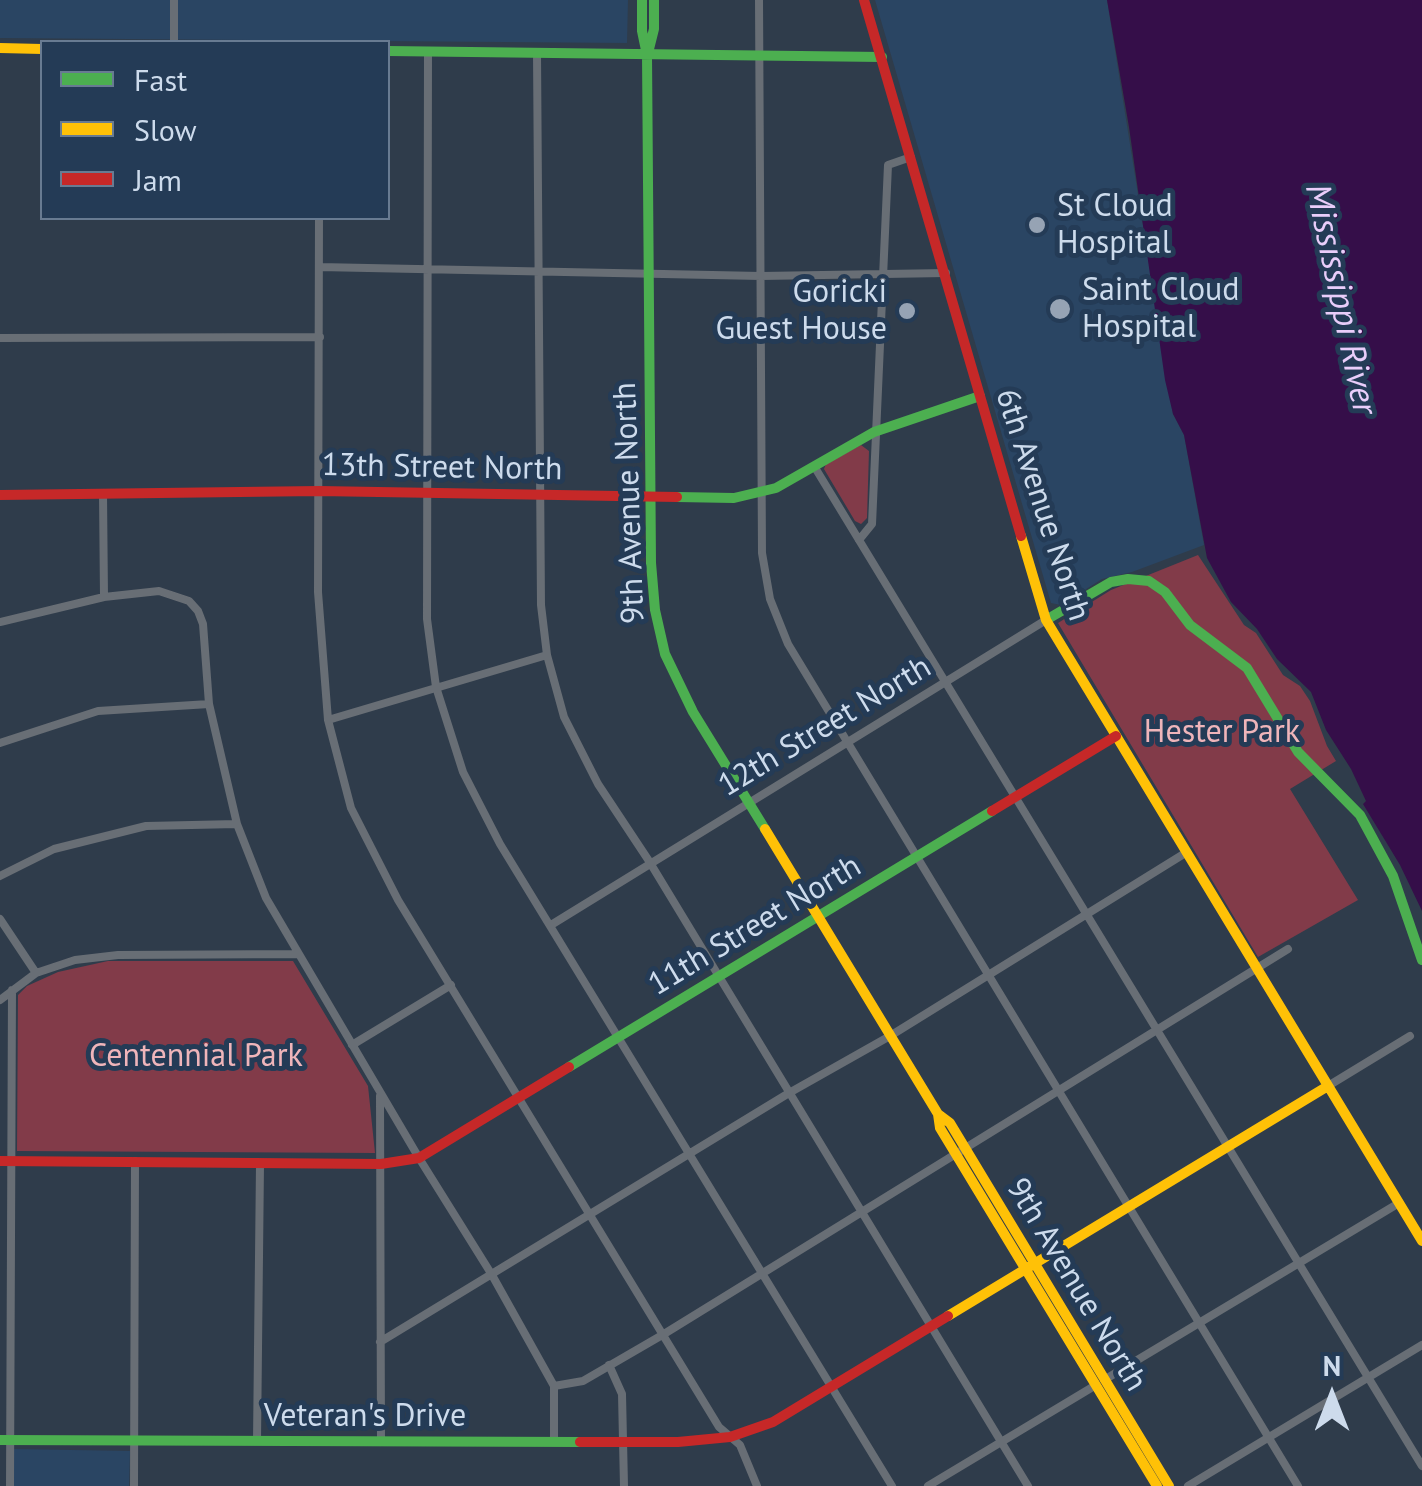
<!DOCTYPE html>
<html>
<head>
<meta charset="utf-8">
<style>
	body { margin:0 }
	#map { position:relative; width:1422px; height:1486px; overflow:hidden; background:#2f3c4b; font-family:"PT Sans",sans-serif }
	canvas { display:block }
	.legend { position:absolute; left:40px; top:40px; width:350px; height:180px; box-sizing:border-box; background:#243b56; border:2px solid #687b92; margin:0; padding:12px 18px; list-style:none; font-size:30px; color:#cddbec }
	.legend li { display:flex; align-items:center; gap:20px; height:50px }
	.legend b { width:50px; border:2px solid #687b92 }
	.north { position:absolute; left:1282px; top:1346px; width:100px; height:100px; -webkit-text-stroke:8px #243b56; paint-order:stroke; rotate:0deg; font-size:28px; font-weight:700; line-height:40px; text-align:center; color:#cddbec }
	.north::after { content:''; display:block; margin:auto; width:35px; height:45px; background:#cddbec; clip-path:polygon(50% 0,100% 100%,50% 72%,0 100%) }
</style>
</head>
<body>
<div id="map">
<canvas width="1422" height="1486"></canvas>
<ul class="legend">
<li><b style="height:12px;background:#4caf50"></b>Fast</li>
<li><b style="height:12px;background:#ffc107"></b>Slow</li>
<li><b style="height:12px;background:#c62828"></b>Jam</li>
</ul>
<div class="north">N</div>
</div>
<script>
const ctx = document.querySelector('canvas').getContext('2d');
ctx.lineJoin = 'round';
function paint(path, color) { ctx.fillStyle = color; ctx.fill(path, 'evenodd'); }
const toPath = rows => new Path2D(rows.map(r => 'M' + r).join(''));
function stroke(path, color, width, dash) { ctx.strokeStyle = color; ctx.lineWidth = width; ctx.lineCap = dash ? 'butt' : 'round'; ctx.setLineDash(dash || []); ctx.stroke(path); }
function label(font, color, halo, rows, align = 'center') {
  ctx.font = font + ' "PT Sans",sans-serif'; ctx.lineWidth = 10; ctx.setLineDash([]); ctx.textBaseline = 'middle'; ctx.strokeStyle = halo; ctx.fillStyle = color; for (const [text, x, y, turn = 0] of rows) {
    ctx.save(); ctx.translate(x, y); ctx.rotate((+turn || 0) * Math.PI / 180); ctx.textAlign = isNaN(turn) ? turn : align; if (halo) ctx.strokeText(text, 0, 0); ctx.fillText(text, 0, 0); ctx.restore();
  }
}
paint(toPath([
	[0,0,628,0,627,43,0,38],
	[875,0,1107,0,1173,414,1184,435,1204,545,1132,572,1102,579,1061,605,1051,603],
	[14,1449,130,1451,129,1486,14,1486]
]), '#2a4563');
paint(toPath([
	[861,445,869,451,867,518,861,524,855,521,824,469,826,464],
	[1198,555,1244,625,1256,633,1283,675,1300,686,1310,701,1327,746,1336,761,1290,789,1358,900,1258,957,1058,623,1111,590],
	[108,961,293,961,368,1086,375,1153,17,1151,18,995,27,986,58,972]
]), '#823b49');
paint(toPath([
	[1107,0,1422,0,1422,911,1400,865,1363,804,1366,801,1351,769,1326,730,1311,692,1277,659,1257,629,1231,602,1207,558,1184,435,1173,414,1165,380,1129,127]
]), '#350e49');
stroke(toPath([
	[174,0,174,42],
	[759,0,762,553,770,599,788,644,1298,1486],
	[428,51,427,619,436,687,463,772,500,844,892,1486],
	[537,53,541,605,547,655,564,717,598,784,649,861,1028,1486],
	[319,218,318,592,328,720,351,808,398,900,719,1427,740,1445,757,1486],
	[319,267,761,276,946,273],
	[0,338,320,337],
	[814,466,1422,1466],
	[103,494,104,597,159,591,189,601,198,611,203,624,209,704,237,824,266,898,419,1158,492,1275,554,1386,554,1442],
	[859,540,872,524,888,165,911,157],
	[0,622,104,597],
	[328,720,547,655],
	[0,743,98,711,209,704],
	[0,876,54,849,146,826,237,824],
	[0,919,36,973],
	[551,925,1046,620],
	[0,1000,36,973,75,960,118,955,298,954],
	[352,1045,451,985],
	[1328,1086,1410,1036],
	[380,1096,381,1442],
	[380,1342,789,1093,890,1036,1187,852],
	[609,1365,622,1394,624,1486],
	[1104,1380,1399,1203],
	[554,1386,583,1381,664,1334,1288,949],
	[257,1441,260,1164],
	[10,1486,12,990],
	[134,1486,135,1161],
	[928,1486,1096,1385],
	[1188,1486,1422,1345]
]), '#686e75', 8);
stroke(toPath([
	[642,0,642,31,647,55,651,563,655,610,665,654,693,712,765,829],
	[649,49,654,29,654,0],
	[388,51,882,57],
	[677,497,734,498,776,488,874,432,980,396],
	[1046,620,1111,582,1128,579,1149,581,1165,592,1190,625,1247,668,1298,752,1360,815,1393,876,1422,960],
	[569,1067,992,811],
	[0,1440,580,1442]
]), '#4caf50', 10);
stroke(toPath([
	[0,48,42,49],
	[1021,536,1046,620,1422,1241],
	[765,829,938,1114,940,1128,1157,1486],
	[938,1114,950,1123,1169,1486],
	[948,1316,1328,1086]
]), '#ffc107', 10);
stroke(toPath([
	[864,0,1021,536],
	[0,495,319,491,677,497],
	[992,811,1116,736],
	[0,1161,381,1164,419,1158,569,1067],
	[580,1442,678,1442,730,1437,773,1422,948,1316]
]), '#c62828', 10);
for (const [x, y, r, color] of [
	[1037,225,10,"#96a3b4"],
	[1060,309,12,"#96a3b4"],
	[907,311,10,"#96a3b4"]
]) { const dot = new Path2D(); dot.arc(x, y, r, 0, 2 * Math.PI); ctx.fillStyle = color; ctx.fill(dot); stroke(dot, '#243b56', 4); }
label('32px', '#cddbec', '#243b56', [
	["St Cloud",1057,207],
	["Hospital",1057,244],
	["Saint Cloud",1082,291],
	["Hospital",1082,328],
	["Goricki",887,293,"right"],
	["Guest House",887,330,"right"]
], 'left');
label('32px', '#cddbec', '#243b56', [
	["13th Street North",442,468,1],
	["9th Avenue North",630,503,-92],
	["6th Avenue North",1042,505,72],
	["12th Street North",825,727,-31],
	["11th Street North",755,926,-31],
	["9th Avenue North",1076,1285,59],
	["Veteran's Drive",365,1417]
]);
label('32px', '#efb5ba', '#243b56', [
	["Hester Park",1222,733],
	["Centennial Park",196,1057]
]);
label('italic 35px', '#e9cdfa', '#243b56', [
	["Mississippi River",1340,299,78]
]);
</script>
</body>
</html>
